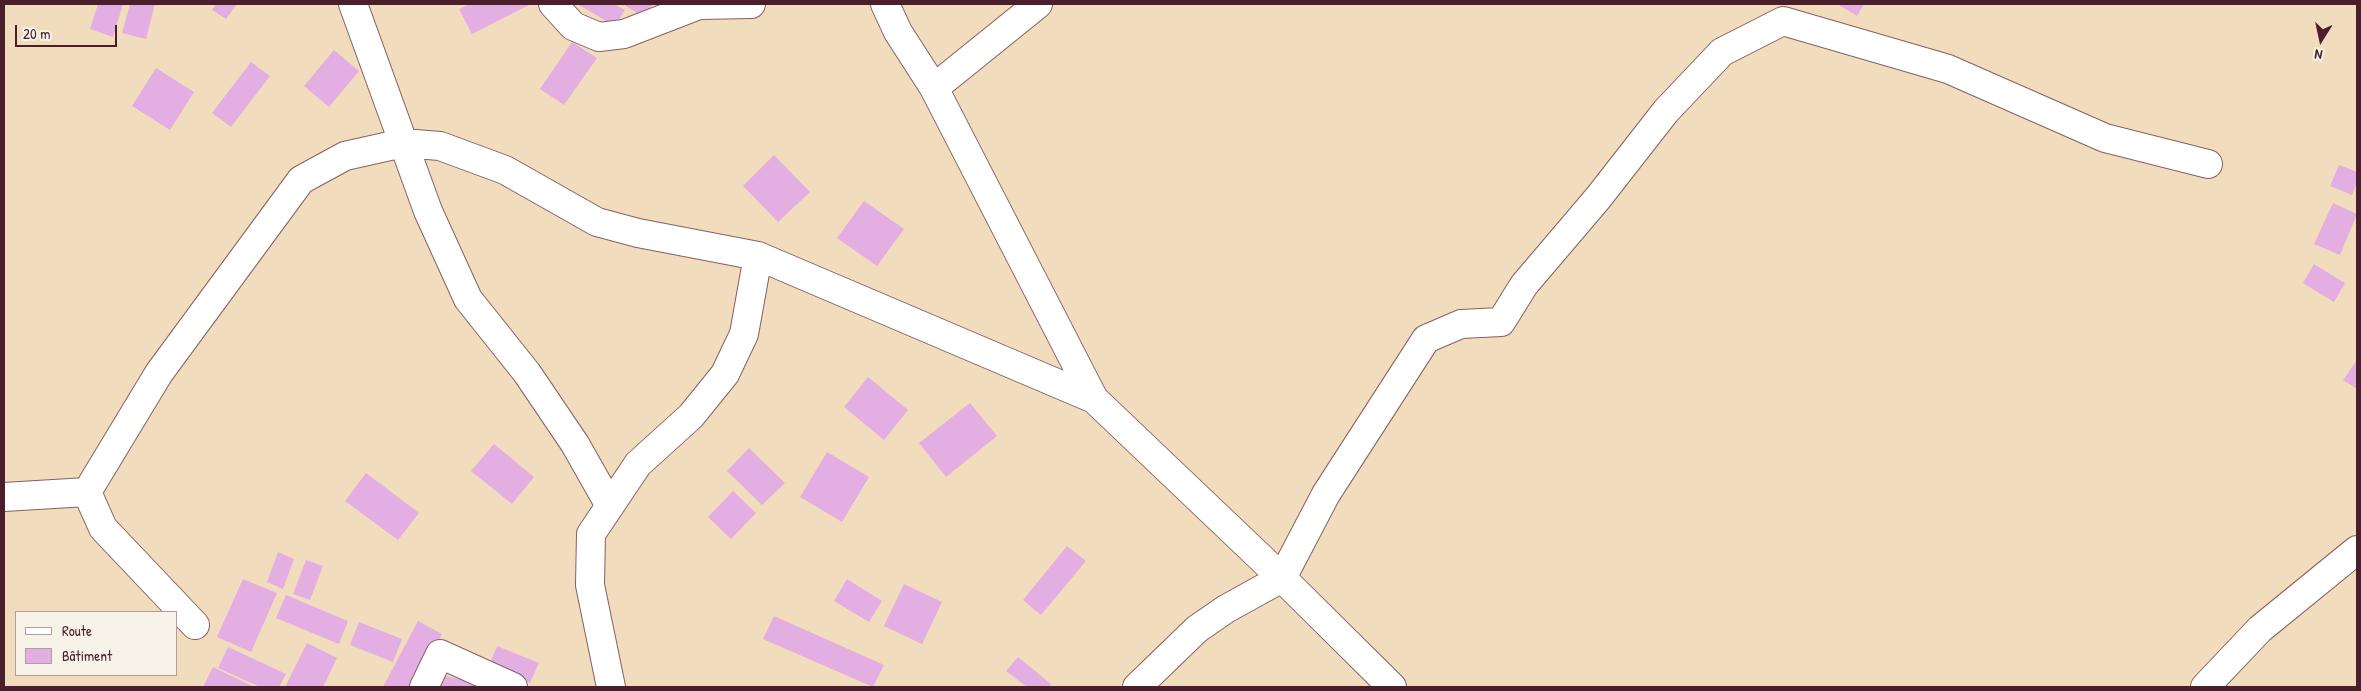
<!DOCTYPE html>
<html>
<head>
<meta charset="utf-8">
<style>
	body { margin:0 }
	#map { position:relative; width:2361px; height:691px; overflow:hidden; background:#f2dcbe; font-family:"Patrick Hand",sans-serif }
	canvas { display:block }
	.frame { position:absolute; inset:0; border:5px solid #4a1f2b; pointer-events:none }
	.legend { position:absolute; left:15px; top:611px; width:162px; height:65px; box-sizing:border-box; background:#f7f3e8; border:1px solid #b29e9c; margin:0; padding:6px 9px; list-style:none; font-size:15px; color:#4a1f2b }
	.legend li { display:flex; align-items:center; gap:10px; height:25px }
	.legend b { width:25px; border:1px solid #b29e9c }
	.north { position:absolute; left:2296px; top:15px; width:50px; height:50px; -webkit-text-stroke:4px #f7f3e8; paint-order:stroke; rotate:190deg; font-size:14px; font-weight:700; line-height:20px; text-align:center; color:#4a1f2b }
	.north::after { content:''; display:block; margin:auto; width:18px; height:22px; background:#4a1f2b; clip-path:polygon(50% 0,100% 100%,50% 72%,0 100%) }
	.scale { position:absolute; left:15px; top:25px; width:102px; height:22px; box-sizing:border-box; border:2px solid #4a1f2b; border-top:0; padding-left:6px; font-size:15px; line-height:18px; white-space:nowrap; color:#4a1f2b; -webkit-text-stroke:4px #f7f3e8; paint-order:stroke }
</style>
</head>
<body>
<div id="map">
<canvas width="2361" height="691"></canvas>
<div class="frame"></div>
<ul class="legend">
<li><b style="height:6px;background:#fff"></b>Route</li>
<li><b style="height:14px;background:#e3aee1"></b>Bâtiment</li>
</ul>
<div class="north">N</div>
<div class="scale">20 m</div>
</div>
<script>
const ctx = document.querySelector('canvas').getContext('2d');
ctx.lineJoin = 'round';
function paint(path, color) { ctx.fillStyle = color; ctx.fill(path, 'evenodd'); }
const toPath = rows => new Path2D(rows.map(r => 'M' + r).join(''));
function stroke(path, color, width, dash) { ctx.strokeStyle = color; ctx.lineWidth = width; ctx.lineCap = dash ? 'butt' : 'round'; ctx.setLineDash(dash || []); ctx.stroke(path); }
paint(toPath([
	[98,4,123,4,113,37,90,29],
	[130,4,155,4,146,39,122,33],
	[216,4,237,4,226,19,212,10],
	[470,4,531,4,472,34,459,9],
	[577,4,614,4,625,10,615,26],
	[623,4,653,4,643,17],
	[1837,4,1864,4,1857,16],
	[572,42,597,58,564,105,540,89],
	[334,50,359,71,329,107,304,86],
	[251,62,270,76,231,127,212,113],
	[156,68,194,92,170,130,132,106],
	[774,155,810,192,778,222,743,186],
	[2339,165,2357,172,2357,183,2352,195,2330,186],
	[864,201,904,229,877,266,837,238],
	[2333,203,2357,214,2340,255,2314,244],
	[2314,264,2345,283,2334,302,2303,283],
	[2357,360,2357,389,2343,380],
	[868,377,908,410,884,440,844,407],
	[970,403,997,436,946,477,919,443],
	[494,444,534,477,512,504,471,471],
	[749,448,785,483,762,505,727,471],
	[827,452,869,477,842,522,800,497],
	[366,473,419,513,398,540,345,501],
	[733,491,756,513,731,539,708,517],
	[1067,546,1086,561,1041,615,1023,600],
	[278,552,294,559,283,589,267,582],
	[306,560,323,566,310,600,293,594],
	[243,579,277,593,251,652,217,637],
	[847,579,882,601,869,622,834,601],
	[904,584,942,602,922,644,884,626],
	[286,595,348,621,339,644,276,618],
	[774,616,884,665,873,687,763,639],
	[418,621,442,634,414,687,383,687],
	[359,622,402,639,393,662,350,645],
	[307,643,337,658,323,687,285,687],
	[497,646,539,663,530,683,489,666],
	[228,647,286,674,279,687,260,687,218,668],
	[1018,657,1051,684,1049,687,1027,687,1006,671],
	[213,667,254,687,203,687],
	[440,675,475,682,473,687,437,687]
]), '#e3aee1');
const street = toPath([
	[353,4,428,211,468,299,527,373,575,444,609,504],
	[553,4,573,26,599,37,624,34,699,5,751,4],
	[885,4,898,32,934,88,1094,399,1282,578,1392,687],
	[934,88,1038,4],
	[87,492,103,528,195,625],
	[4,497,87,492,159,373,301,180,345,156,403,143,440,146,505,170,597,222,638,233,758,256,1094,399],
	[424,687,440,654,513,687],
	[611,687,590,585,591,534,638,464,691,416,725,374,744,334,758,256],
	[1137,687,1197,629,1226,609,1282,578,1326,494,1426,339,1461,324,1501,322,1524,285,1598,198,1666,111,1722,52,1783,21,1948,69,2105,138,2208,164],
	[2205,687,2260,629,2357,550]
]);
stroke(street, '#85615e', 30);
stroke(street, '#fff', 28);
</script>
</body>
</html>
